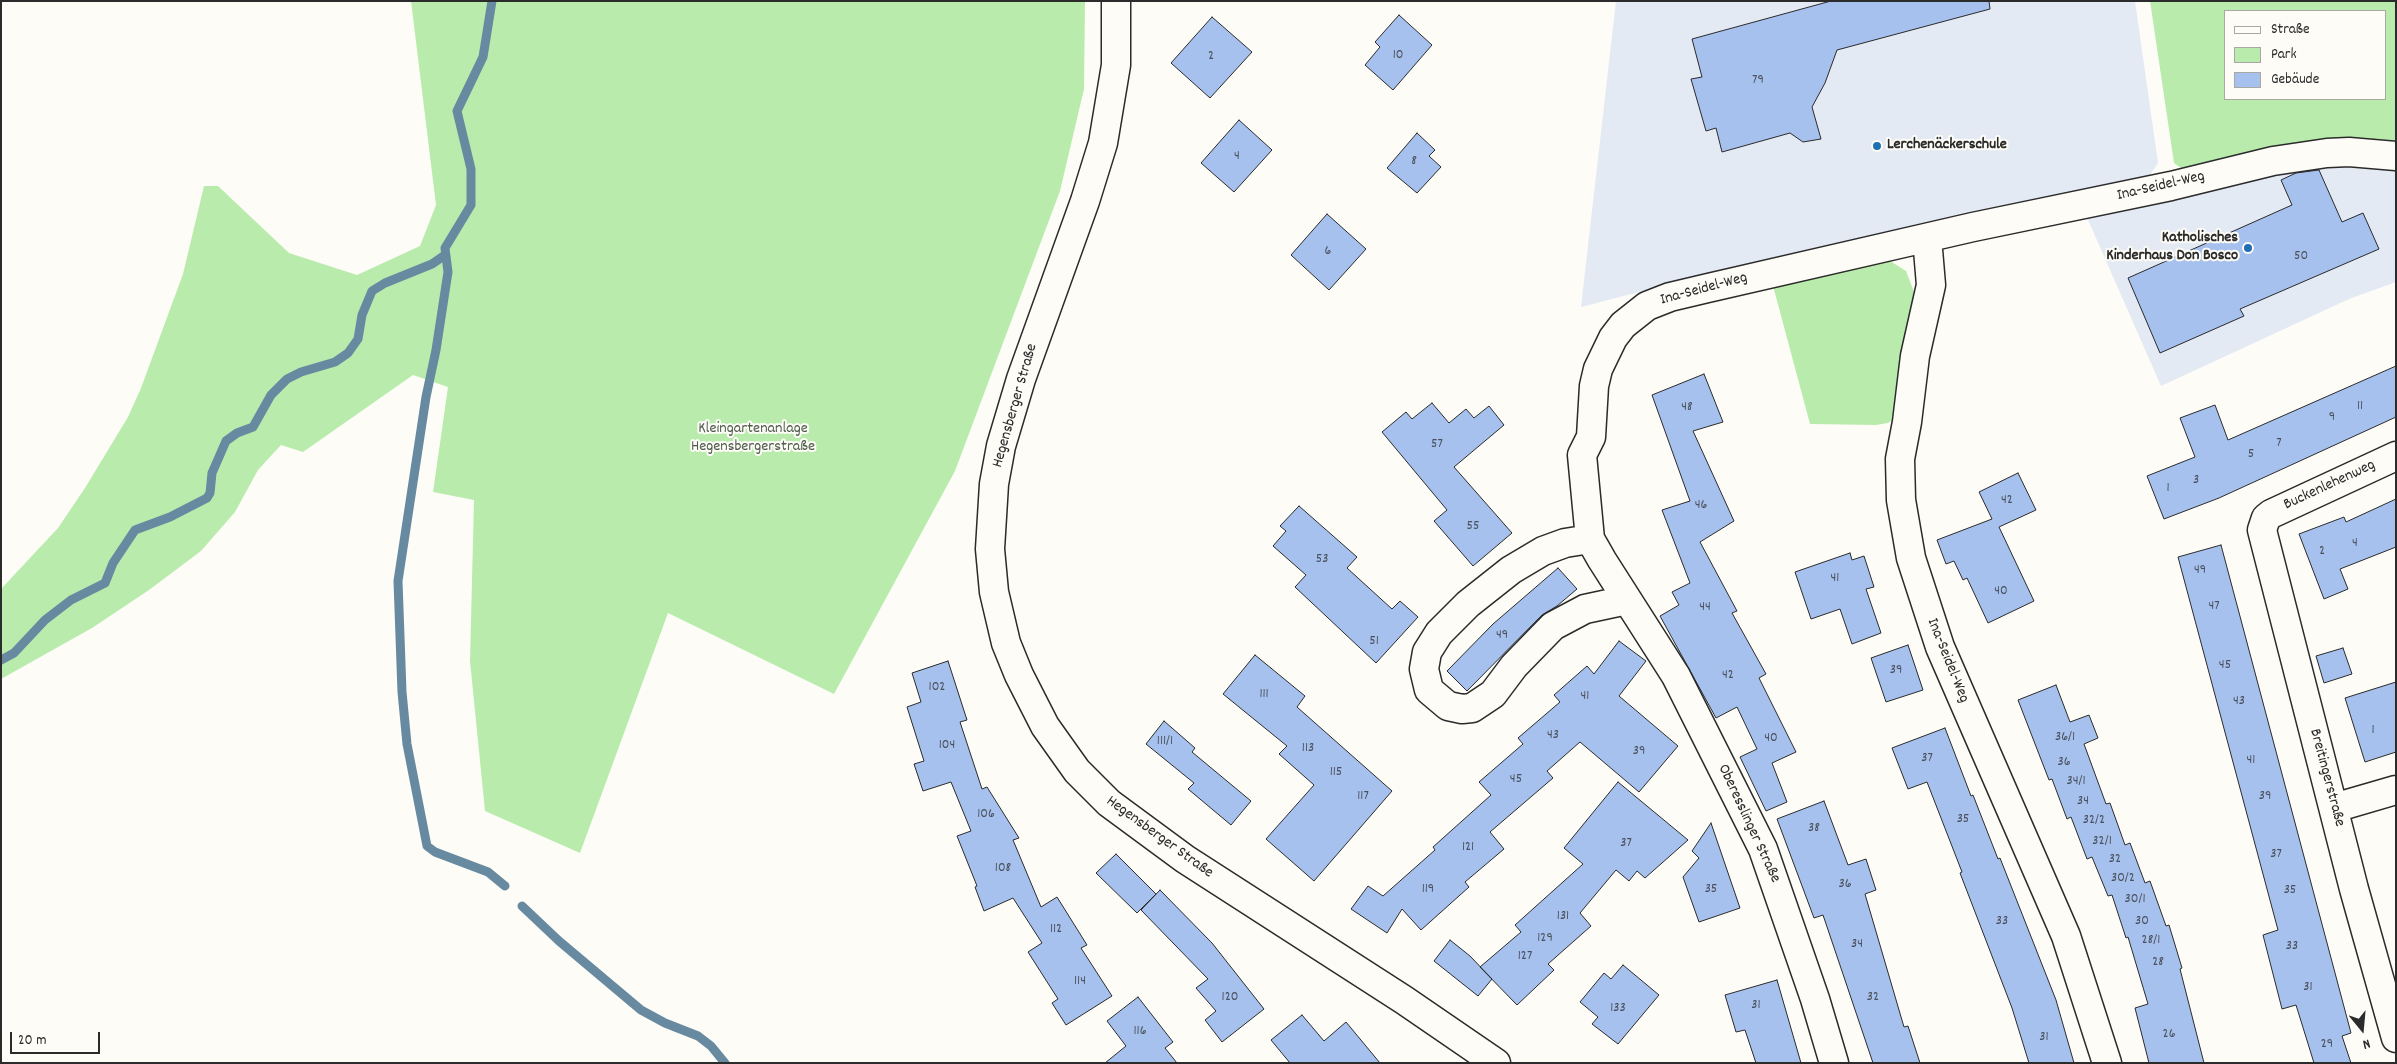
<!DOCTYPE html>
<html>
<head>
<meta charset="utf-8">
<style>
	body { margin:0 }
	#map { position:relative; width:2397px; height:1064px; overflow:hidden; background:#fdfcf7; font-family:Dekko,sans-serif }
	canvas { display:block }
	.frame { position:absolute; inset:0; border:2px solid #2b2b2b; pointer-events:none }
	.legend { position:absolute; left:2224px; top:10px; width:162px; height:90px; box-sizing:border-box; background:#fdfcf7; border:1px solid #a9a8a5; margin:0; padding:6px 9px; list-style:none; font-size:15px; color:#2b2b2b }
	.legend li { display:flex; align-items:center; gap:10px; height:25px }
	.legend b { width:25px; border:1px solid #a9a8a5 }
	.north { position:absolute; left:2337px; top:1004px; width:50px; height:50px; -webkit-text-stroke:4px #fdfcf7; paint-order:stroke; rotate:163deg; font-size:14px; font-weight:700; line-height:20px; text-align:center; color:#2b2b2b }
	.north::after { content:''; display:block; margin:auto; width:18px; height:22px; background:#2b2b2b; clip-path:polygon(50% 0,100% 100%,50% 72%,0 100%) }
	.scale { position:absolute; left:10px; top:1032px; width:90px; height:22px; box-sizing:border-box; border:2px solid #2b2b2b; border-top:0; padding-left:6px; font-size:15px; line-height:18px; white-space:nowrap; color:#2b2b2b; -webkit-text-stroke:4px #fdfcf7; paint-order:stroke }
</style>
</head>
<body>
<div id="map">
<canvas width="2397" height="1064"></canvas>
<div class="frame"></div>
<ul class="legend">
<li><b style="height:6px;background:#fdfcf7"></b>Straße</li>
<li><b style="height:14px;background:#b9ecac"></b>Park</li>
<li><b style="height:14px;background:#a6c1ed"></b>Gebäude</li>
</ul>
<div class="north">N</div>
<div class="scale">20 m</div>
</div>
<script>
const ctx = document.querySelector('canvas').getContext('2d');
ctx.lineJoin = 'round';
function paint(path, color) { ctx.fillStyle = color; ctx.fill(path, 'evenodd'); }
const toPath = rows => new Path2D(rows.map(r => 'M' + r).join(''));
function stroke(path, color, width, dash) { ctx.strokeStyle = color; ctx.lineWidth = width; ctx.lineCap = dash ? 'butt' : 'round'; ctx.setLineDash(dash || []); ctx.stroke(path); }
function label(font, color, halo, rows, align = 'center') {
  ctx.font = font + ' Dekko,sans-serif'; ctx.lineWidth = 4; ctx.setLineDash([]); ctx.textBaseline = 'middle'; ctx.strokeStyle = halo; ctx.fillStyle = color; for (const [text, x, y, turn = 0] of rows) {
    ctx.save(); ctx.translate(x, y); ctx.rotate((+turn || 0) * Math.PI / 180); ctx.textAlign = isNaN(turn) ? turn : align; if (halo) ctx.strokeText(text, 0, 0); ctx.fillText(text, 0, 0); ctx.restore();
  }
}
paint(toPath([
	[1616,1,2135,1,2158,163,2144,184,1900,234,1643,291,1581,307],
	[2396,164,2396,282,2349,299,2161,386,2085,213,2276,167]
]), '#e3eaf4');
paint(toPath([
	[411,1,1085,1,1084,89,1060,191,955,471,834,694,668,613,580,853,485,811,470,661,474,500,433,492,448,387,413,375,303,452,281,445,258,470,235,512,201,551,149,590,92,628,1,679,1,589,58,528,85,488,128,417,141,388,183,274,204,186,218,186,289,253,357,275,420,246,436,205],
	[2150,1,2396,1,2396,145,2185,171,2174,163],
	[2226,11,2386,11,2386,99,2226,99],
	[1887,259,1906,271,1914,292,1901,356,1895,418,1888,423,1876,425,1810,424,1772,282]
]), '#b9ecac');
stroke(toPath([
	[492,1,483,57,457,111,471,169,471,205,445,248,448,272,436,350,426,397,398,581,402,692,407,744,427,846,435,852,488,872,505,886],
	[1,660,14,653,45,620,71,600,105,583,113,563,135,530,170,517,207,498,210,493,212,473,226,441,237,433,253,427,271,395,287,379,301,372,335,362,348,353,358,339,362,315,372,291,385,283,432,264,445,255],
	[522,906,559,941,641,1010,665,1023,698,1036,711,1046,725,1063]
]), '#678aa1', 9);
const building = toPath([
	[1831,1,1989,1,1990,9,1837,50,1825,83,1812,107,1821,139,1803,142,1790,133,1722,152,1716,128,1706,131,1691,79,1702,77,1692,39,1831,1],
	[1399,15,1432,45,1393,90,1365,65,1380,47,1375,42,1399,15],
	[1212,17,1252,52,1210,98,1171,63,1212,17],
	[1239,120,1272,150,1234,192,1201,163,1239,120],
	[1417,133,1435,150,1429,156,1441,167,1417,193,1387,168,1417,133],
	[2319,170,2342,222,2363,213,2379,249,2240,309,2244,316,2160,353,2128,278,2292,205,2281,180,2296,173,2319,170],
	[1327,214,1366,249,1329,290,1291,255,1327,214],
	[2396,366,2396,417,2219,498,2164,519,2147,476,2195,457,2180,418,2215,405,2228,440,2396,366],
	[1704,374,1723,422,1693,431,1734,521,1700,542,1737,611,1732,613,1766,674,1759,678,1796,752,1772,763,1787,802,1766,811,1740,757,1757,749,1737,707,1716,718,1660,616,1679,605,1672,592,1690,583,1662,510,1690,501,1652,395,1704,374],
	[1432,403,1449,423,1466,409,1474,418,1489,406,1504,425,1454,467,1512,533,1473,566,1434,521,1447,510,1382,432,1406,412,1412,419,1432,403],
	[2018,473,2036,510,1999,527,2034,601,1988,623,1967,578,1963,580,1954,561,1946,564,1937,540,1992,519,1979,492,2018,473],
	[2396,499,2396,547,2340,569,2348,589,2324,599,2299,534,2344,517,2346,522,2396,499],
	[1299,506,1357,557,1347,568,1392,609,1400,601,1418,617,1376,663,1295,587,1306,575,1273,546,1286,531,1280,526,1299,506],
	[2221,545,2351,1033,2342,1036,2351,1063,2314,1063,2296,1005,2282,1009,2263,935,2278,930,2178,557,2221,545],
	[1850,553,1852,560,1864,556,1874,587,1866,589,1881,633,1852,644,1840,609,1811,619,1795,572,1850,553],
	[1558,568,1577,589,1557,606,1542,615,1467,691,1447,671,1493,624,1558,568],
	[1619,641,1646,661,1619,696,1678,746,1639,792,1580,742,1547,771,1553,778,1490,832,1504,849,1465,882,1469,887,1421,930,1402,909,1387,933,1351,909,1368,886,1383,896,1435,850,1433,847,1491,795,1479,782,1523,744,1518,738,1560,702,1554,695,1587,666,1594,674,1619,641],
	[1908,645,1923,690,1886,702,1871,658,1908,645],
	[2343,648,2352,674,2324,683,2316,656,2343,648],
	[1255,655,1305,696,1297,707,1392,791,1314,881,1266,839,1314,785,1279,754,1287,746,1223,694,1255,655],
	[948,661,967,720,960,722,982,789,987,787,1019,838,1013,840,1041,907,1057,897,1087,945,1081,948,1112,996,1066,1025,1052,1003,1058,999,1028,952,1042,943,1013,898,984,911,975,887,977,886,957,836,971,831,951,782,923,791,914,764,924,761,907,707,921,702,912,673,948,661],
	[2396,682,2396,752,2365,762,2345,698,2396,682],
	[2056,685,2070,722,2089,715,2098,738,2084,744,2106,804,2110,803,2125,845,2130,843,2145,883,2150,881,2166,926,2169,925,2182,968,2180,969,2204,1063,2149,1063,2135,1008,2148,1004,2128,937,2126,938,2112,895,2108,896,2092,857,2087,859,2071,817,2067,819,2052,779,2049,780,2018,700,2056,685],
	[1164,721,1195,748,1192,752,1251,801,1231,825,1188,789,1194,783,1146,744,1164,721],
	[1945,728,1971,796,1973,795,1998,859,2000,858,2056,1000,2074,1063,2029,1063,2012,1008,1960,873,1962,872,1927,782,1908,789,1892,748,1945,728],
	[1618,782,1688,840,1645,878,1637,871,1629,881,1616,870,1580,913,1591,926,1548,964,1554,970,1517,1005,1480,967,1521,932,1515,925,1583,864,1564,848,1618,782],
	[1824,801,1848,865,1866,859,1876,890,1865,894,1904,1027,1908,1026,1920,1063,1873,1063,1823,915,1814,918,1777,819,1824,801],
	[1711,823,1740,908,1699,922,1683,877,1699,858,1692,851,1711,823],
	[1116,854,1156,894,1137,913,1096,873,1116,854],
	[1160,890,1212,943,1264,1009,1222,1042,1205,1020,1216,1011,1196,988,1208,979,1141,910,1160,890],
	[1450,940,1470,956,1492,979,1478,996,1434,961,1450,940],
	[1623,965,1659,995,1618,1044,1592,1024,1598,1017,1580,1002,1604,973,1611,979,1623,965],
	[1777,980,1801,1063,1756,1063,1745,1030,1736,1032,1725,995,1777,980],
	[1138,997,1173,1042,1165,1048,1177,1063,1105,1063,1126,1046,1107,1021,1138,997],
	[1302,1015,1324,1041,1346,1022,1380,1063,1290,1063,1271,1040,1302,1015]
]);
paint(building, '#a6c1ed');
stroke(building, '#2b2b2b', 1);
const street = toPath([
	[1927,238,1931,285,1915,356,1907,422,1900,459,1901,500,1911,558,1940,647,2066,936,2107,1063],
	[2396,456,2271,514,2266,518,2262,530,2354,889,2396,1038],
	[1590,539,1565,543,1543,551,1511,570,1468,604,1439,633,1427,652,1424,669,1429,690,1448,706,1462,709,1472,708,1493,694,1514,666,1553,626,1585,609,1627,600],
	[2334,808,2396,790],
	[1834,1063,1815,999,1763,849,1676,676,1602,560,1590,539,1582,455,1591,437,1594,386,1598,369,1613,338,1623,325,1647,306,1670,297,1708,288,1973,227,2171,186,2273,161,2327,153,2349,152,2396,156]
]);
const secondary = toPath([
	[1116,1,1116,65,1103,143,1085,201,1021,379,1001,446,994,484,990,549,994,592,1006,643,1019,675,1045,726,1077,771,1109,803,1185,859,1404,1000,1496,1063]
]);
stroke(street, '#2b2b2b', 31);
stroke(secondary, '#2b2b2b', 31);
stroke(street, '#fdfcf7', 28);
stroke(secondary, '#fdfcf7', 28);
for (const [x, y, r, color] of [
	[1877,146,5,"#1f6fb2"],
	[2248,248,5,"#1f6fb2"]
]) { const dot = new Path2D(); dot.arc(x, y, r, 0, 2 * Math.PI); ctx.fillStyle = color; ctx.fill(dot); stroke(dot, '#fdfcf7', 2); }
label('14px', '#4a505c', null, [
	["10",1398,56],
	["2",1211,57],
	["79",1758,81],
	["4",1237,157],
	["8",1414,162],
	["6",1328,252],
	["50",2301,257],
	["11",2360,407],
	["48",1687,408],
	["9",2332,418],
	["7",2279,444],
	["57",1437,445],
	["5",2251,455],
	["3",2196,481],
	["1",2168,489],
	["42",2007,501],
	["46",1701,506],
	["55",1473,527],
	["4",2355,544],
	["2",2322,552],
	["53",1322,560],
	["49",2200,571],
	["41",1835,579],
	["40",2001,592],
	["47",2214,607],
	["44",1705,608],
	["49",1502,636],
	["51",1374,642],
	["45",2225,666],
	["39",1896,671],
	["42",1728,676],
	["102",937,688],
	["111",1264,695],
	["41",1585,697],
	["43",2239,702],
	["1",2373,731],
	["43",1553,736],
	["36/1",2065,738],
	["40",1771,739],
	["111/1",1165,742],
	["104",947,746],
	["113",1308,749],
	["39",1639,752],
	["37",1927,759],
	["41",2251,761],
	["36",2064,763],
	["115",1336,773],
	["45",1516,780],
	["34/1",2076,782],
	["117",1363,797],
	["39",2265,797],
	["34",2083,802],
	["106",986,815],
	["35",1963,820],
	["32/2",2094,821],
	["38",1814,829],
	["32/1",2102,842],
	["37",1626,844],
	["121",1468,848],
	["37",2276,855],
	["32",2115,860],
	["108",1003,869],
	["30/2",2123,879],
	["36",1845,885],
	["119",1428,890],
	["35",1711,890],
	["35",2290,891],
	["30/1",2135,900],
	["131",1563,917],
	["33",2002,922],
	["30",2142,922],
	["112",1056,930],
	["129",1545,939],
	["28/1",2151,941],
	["34",1857,945],
	["33",2292,947],
	["127",1525,957],
	["28",2158,963],
	["114",1080,982],
	["31",2308,988],
	["120",1230,998],
	["32",1873,998],
	["31",1756,1006],
	["133",1618,1009],
	["116",1140,1032],
	["26",2169,1035],
	["31",2044,1038],
	["29",2327,1045]
]);
label('bold 16px', '#2b2b2b', '#fdfcf7', [
	["Lerchenäckerschule",1887,146],
	["Katholisches",2238,239,"right"],
	["Kinderhaus Don Bosco",2238,257,"right"]
], 'left');
label('16px', '#2b2b2b', '#fdfcf7', [
	["Ina-Seidel-Weg",2161,187,-13],
	["Ina-Seidel-Weg",1704,290,-15],
	["Hegensberger Straße",1016,406,-74],
	["Buckenlehenweg",2330,486,-25],
	["Ina-Seidel-Weg",1947,661,68],
	["Breitingerstraße",2326,778,75],
	["Oberesslinger Straße",1748,824,65],
	["Hegensberger Straße",1159,838,36]
]);
label('16px', '#4e5b4b', '#fdfcf7', [
	["Kleingartenanlage",753,430],
	["Hegensbergerstraße",753,448]
]);
</script>
</body>
</html>
